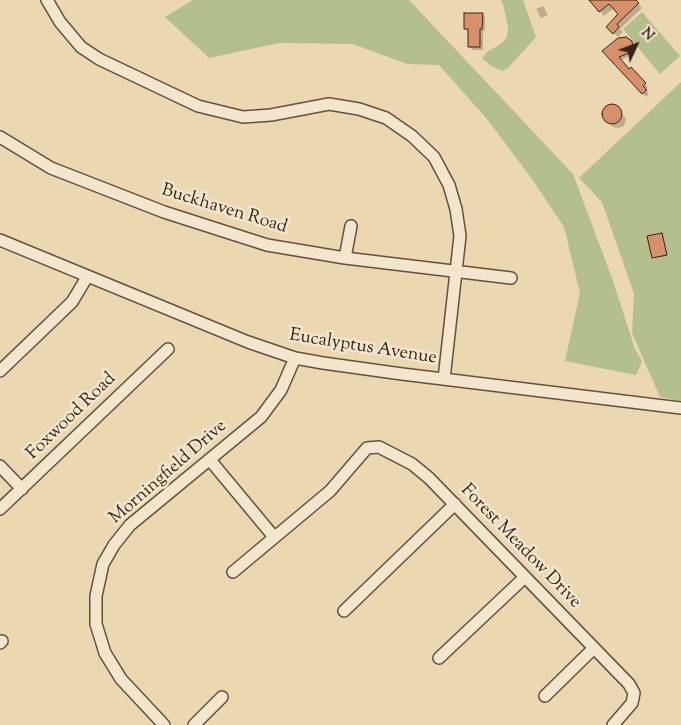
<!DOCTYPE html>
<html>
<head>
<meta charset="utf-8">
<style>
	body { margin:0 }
	#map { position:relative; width:681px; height:725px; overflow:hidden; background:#ecd8b0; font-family:"Sorts Mill Goudy",serif }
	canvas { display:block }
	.north { position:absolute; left:611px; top:20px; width:50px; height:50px; -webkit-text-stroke:4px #f3e6cc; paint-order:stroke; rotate:47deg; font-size:14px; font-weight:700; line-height:20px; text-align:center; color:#352419 }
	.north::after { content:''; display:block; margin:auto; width:18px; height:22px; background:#352419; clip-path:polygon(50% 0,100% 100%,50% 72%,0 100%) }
</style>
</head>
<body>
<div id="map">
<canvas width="681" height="725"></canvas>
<div class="north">N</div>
</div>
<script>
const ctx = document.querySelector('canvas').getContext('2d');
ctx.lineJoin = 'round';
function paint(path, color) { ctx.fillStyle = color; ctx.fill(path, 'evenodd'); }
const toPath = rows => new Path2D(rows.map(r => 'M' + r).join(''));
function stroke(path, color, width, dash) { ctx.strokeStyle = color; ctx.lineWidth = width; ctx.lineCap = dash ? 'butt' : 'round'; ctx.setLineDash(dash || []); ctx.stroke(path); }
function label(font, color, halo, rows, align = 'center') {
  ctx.font = font + ' "Sorts Mill Goudy",serif'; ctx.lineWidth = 5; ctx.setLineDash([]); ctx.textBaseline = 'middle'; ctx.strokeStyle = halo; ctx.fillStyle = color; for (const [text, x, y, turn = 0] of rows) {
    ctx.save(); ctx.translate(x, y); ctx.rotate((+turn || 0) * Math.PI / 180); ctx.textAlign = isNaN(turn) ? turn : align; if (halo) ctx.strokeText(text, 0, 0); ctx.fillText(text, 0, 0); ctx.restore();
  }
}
paint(toPath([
	[193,0,409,0,573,174,612,278,635,349,642,361,636,375,565,361,580,293,564,227,532,179,487,119,439,65,407,64,353,44,279,43,209,58,165,17],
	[501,0,523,0,536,37,508,68,502,71,491,66,482,58,487,52,502,43,507,37,508,27,504,8],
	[642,12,680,56,660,74,623,29],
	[681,82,681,401,660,397,632,333,634,294,602,202,579,178]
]), '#b4bf8e');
paint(toPath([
	[590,0,635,0,642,8,620,29,623,32,618,37,608,27,620,14,614,8,604,16],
	[543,6,548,15,541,18,536,9],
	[482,14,485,17,485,31,483,31,483,50,473,50,469,47,469,32,465,28],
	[632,42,635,46,636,50,634,54,621,60,648,87,645,90,649,94,646,97,604,52],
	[610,106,616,107,626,119,624,126,619,128,613,127,604,117,606,109],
	[662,234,667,256,654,258,653,257]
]), '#0003');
const building = toPath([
	[589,0,636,0,639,3,617,24,619,27,613,34,606,27,618,14,609,4,599,12,589,0],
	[464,13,483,13,482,29,480,29,480,47,468,47,468,29,464,29,464,13],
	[626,37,632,41,633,49,629,53,619,57,629,69,631,67,646,83,643,86,647,90,642,94,602,51,618,38,626,37],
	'602 114a10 10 0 1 1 20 0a10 10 0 1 1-20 0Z',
	[662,233,667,255,652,258,647,236,662,233]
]);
paint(building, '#d8906b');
stroke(building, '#352419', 1);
const minor = toPath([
	[47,0,60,22,81,47,99,59,198,106,243,117,271,115,329,104,359,109,386,118,412,136,434,157,449,185,456,209,460,236,444,379],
	[0,137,51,168,164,212,267,245,345,258,511,278],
	[0,240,248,342,295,358,323,363,402,374,681,408],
	[345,258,351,226],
	[0,371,72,302,87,277],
	[210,460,274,537],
	[0,466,22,489],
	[0,509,168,349],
	[233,572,330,491,367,448,379,447,412,464,429,478,629,684,634,693,632,703,613,725],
	[344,611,455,504],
	[0,643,2,641],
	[439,658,525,577],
	[545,696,594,648],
	[164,725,121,679,105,653,96,624,96,596,103,564,114,545,130,525,261,417,281,390,295,358],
	[194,725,222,697]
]);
stroke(minor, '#63513f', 14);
stroke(minor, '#f3e6cc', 11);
label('18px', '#352419', '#f3e6cc', [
	["Buckhaven Road",224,210,17],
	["Eucalyptus Avenue",363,348,9],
	["Foxwood Road",72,417,-44],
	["Morningfield Drive",169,473,-41],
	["Forest Meadow Drive",520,547,46]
]);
</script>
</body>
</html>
